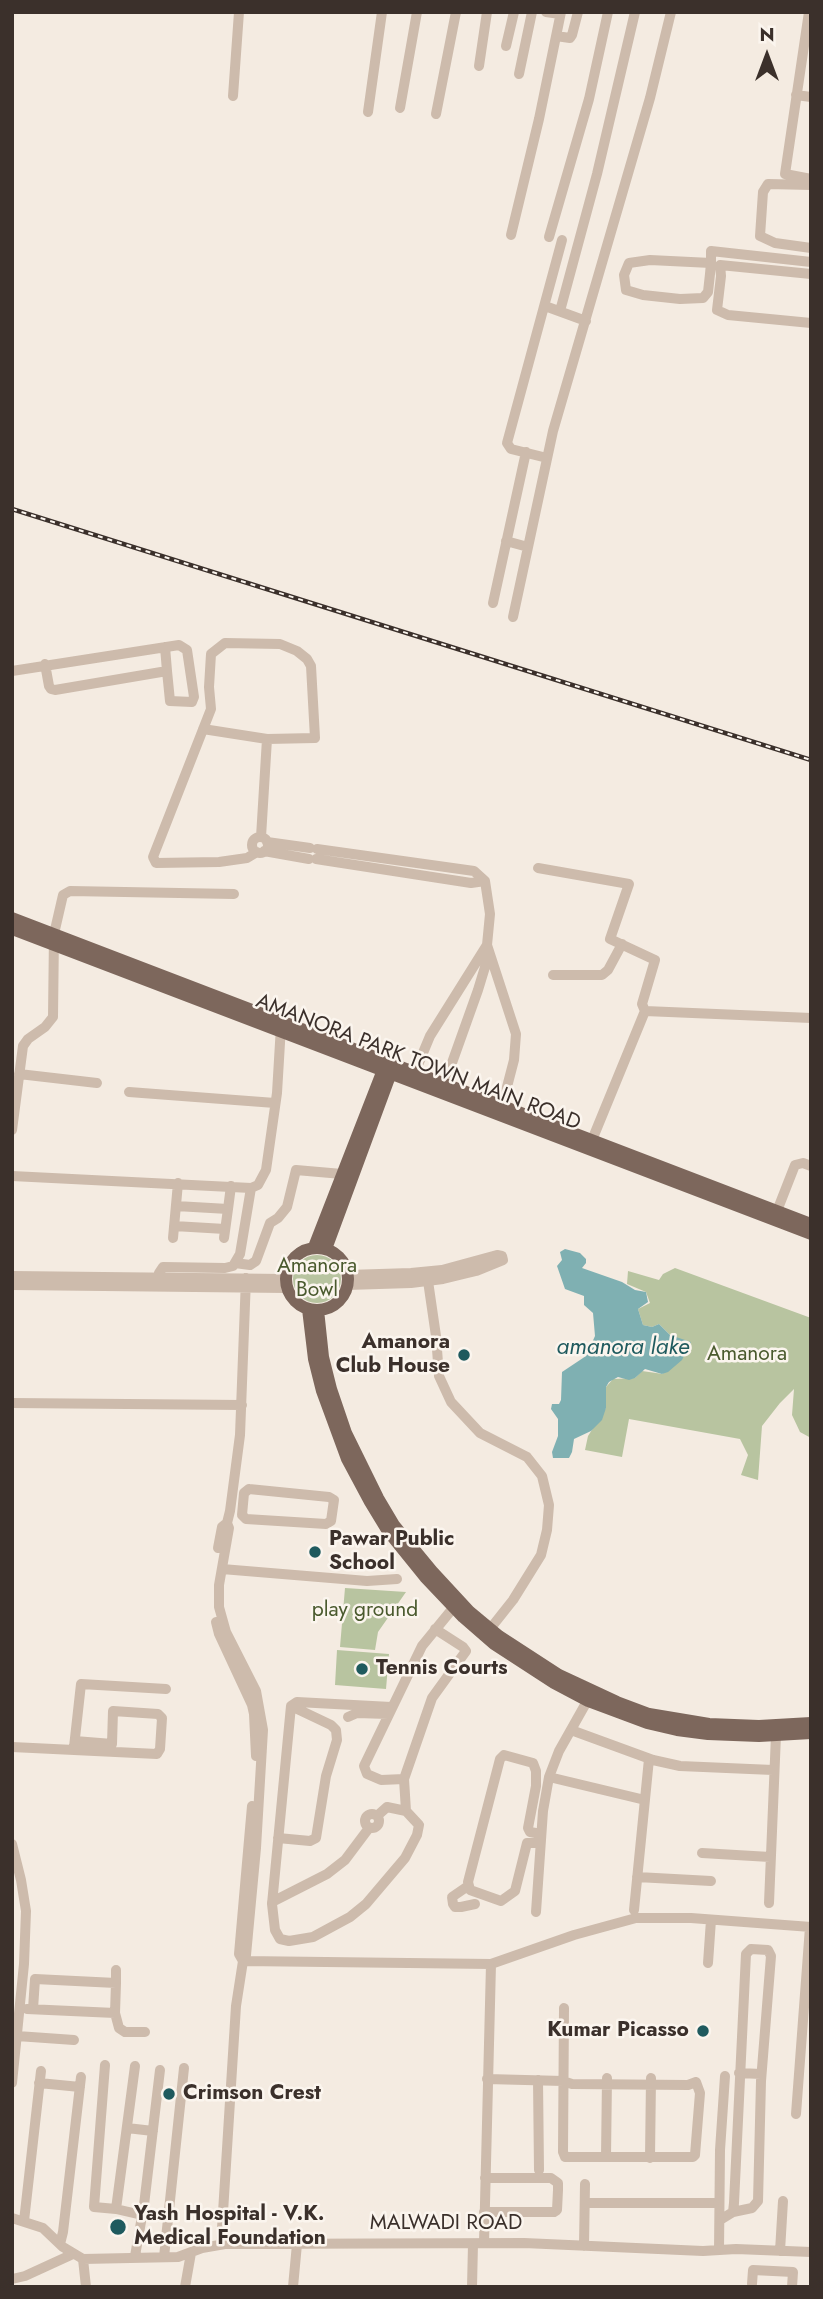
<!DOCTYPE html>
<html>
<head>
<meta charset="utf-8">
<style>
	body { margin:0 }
	#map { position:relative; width:823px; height:2299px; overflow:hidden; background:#f4ebe1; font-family:Jost,sans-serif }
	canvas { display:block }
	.frame { position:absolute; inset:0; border:14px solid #3b302b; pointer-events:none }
	.north { position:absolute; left:732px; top:21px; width:70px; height:70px; -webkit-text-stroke:5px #fbf5ee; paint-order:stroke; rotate:0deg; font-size:19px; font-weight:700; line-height:28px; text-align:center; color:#3b302b }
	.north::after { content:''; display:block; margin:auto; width:24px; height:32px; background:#3b302b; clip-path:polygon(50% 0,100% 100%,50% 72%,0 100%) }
</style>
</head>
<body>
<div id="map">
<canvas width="823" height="2299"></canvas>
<div class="frame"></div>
<div class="north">N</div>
</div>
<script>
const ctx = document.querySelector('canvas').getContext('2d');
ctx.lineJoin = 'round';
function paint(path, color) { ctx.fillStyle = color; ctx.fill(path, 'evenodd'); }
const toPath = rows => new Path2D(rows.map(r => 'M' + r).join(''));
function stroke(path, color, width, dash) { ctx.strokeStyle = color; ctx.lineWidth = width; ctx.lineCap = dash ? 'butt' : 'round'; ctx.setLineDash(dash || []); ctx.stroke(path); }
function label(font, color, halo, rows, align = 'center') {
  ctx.font = font + ' Jost,sans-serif'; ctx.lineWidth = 5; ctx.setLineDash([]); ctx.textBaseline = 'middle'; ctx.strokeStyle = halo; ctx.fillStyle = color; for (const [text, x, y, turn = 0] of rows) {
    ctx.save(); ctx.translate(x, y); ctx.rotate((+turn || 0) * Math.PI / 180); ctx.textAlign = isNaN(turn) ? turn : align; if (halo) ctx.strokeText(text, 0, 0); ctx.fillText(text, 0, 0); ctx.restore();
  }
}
paint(toPath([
	'293 1279a24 24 0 1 1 48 0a24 24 0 1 1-48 0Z',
	[675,1268,811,1318,811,1438,800,1432,792,1415,794,1389,780,1403,762,1426,758,1480,741,1475,748,1455,740,1439,629,1419,622,1457,585,1450,588,1436,606,1408,606,1387,613,1379,635,1378,642,1371,663,1374,670,1335,659,1324,652,1327,643,1325,638,1309,650,1303,646,1292,627,1284,628,1271,659,1280,663,1274],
	[345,1588,406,1592,378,1632,375,1650,340,1647],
	[337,1650,389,1654,386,1689,335,1685]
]), '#b8c4a0');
paint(toPath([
	[565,1249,580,1253,586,1259,586,1263,582,1268,622,1282,635,1290,646,1292,648,1302,638,1309,643,1325,652,1327,659,1324,670,1335,691,1342,682,1360,668,1372,662,1374,645,1369,635,1378,629,1380,618,1377,609,1382,606,1387,606,1408,602,1420,591,1431,574,1439,572,1452,569,1458,553,1458,552,1452,558,1436,558,1419,551,1409,552,1404,559,1404,561,1400,562,1372,586,1356,595,1336,593,1313,584,1305,584,1296,565,1289,557,1266,562,1260,560,1252]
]), '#7fb0b2');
stroke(toPath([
	[546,12,560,14],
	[809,12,785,174,811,179],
	[556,36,570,38,572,35,578,12],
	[506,46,514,12],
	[479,66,487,12],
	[519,74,532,12],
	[796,95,811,97],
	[233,96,239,12],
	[400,108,417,12],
	[368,112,382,12],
	[436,114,456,12],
	[511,235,539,119,561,12],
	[549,237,589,99,608,12],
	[811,248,775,243,760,236,763,192,768,184,811,185],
	[711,263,650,260,629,263,624,275,626,290,643,295,680,299,703,298,708,292,710,274,711,263,711,251,811,262],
	[811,274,720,265,721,276,717,310,728,315,811,323],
	[545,306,586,321],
	[560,311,597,174,635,12],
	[547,458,511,449,507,443,562,240],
	[506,541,528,547],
	[493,603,526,452],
	[513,617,553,431,650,98,671,12],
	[45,664,49,686,51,689,55,690,167,671,165,647],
	[12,671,179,645,187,650,194,697,192,702,170,701,167,671],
	[203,729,267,739,315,738,311,666,307,659,297,651,280,644,225,643,211,654,209,687,211,709,153,857,156,863,219,862,247,858,257,852],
	[261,837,267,739],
	'252 845a8 8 0 1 1 16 0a8 8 0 1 1-16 0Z',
	[267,842,310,848],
	[317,849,474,871,485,881,490,914,487,945,430,1036,415,1072],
	[264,851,309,859],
	[316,859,471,883,485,881],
	[538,868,629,884,610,939,655,960,642,1004,645,1011,590,1145],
	[487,945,516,1034,514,1060,502,1106],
	[553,975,602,975,608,970,622,944],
	[645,1011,811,1018],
	[19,1074,97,1083],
	[443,1088,478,990,485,967,487,949],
	[129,1092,275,1103],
	[12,1130,23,1046,28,1039,45,1027,53,1017,54,934,63,895,70,891,234,894],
	[12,1176,251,1188,258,1185,266,1170,277,1093,281,1026],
	[176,1206,228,1209,231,1186],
	[777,1211,795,1165,803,1163,811,1166],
	[174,1226,225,1229],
	[173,1238,178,1183],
	[224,1238,228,1209],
	[235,1263,250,1265,256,1261,270,1223,278,1218,287,1207,296,1170,342,1174],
	[12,1276,285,1279],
	[428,1281,436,1336,439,1376,451,1402,480,1433,527,1457,542,1476,549,1505,547,1530,541,1555,513,1600,490,1629],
	[159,1282,159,1273,163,1267,225,1268,233,1266,240,1254,251,1188],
	[12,1285,286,1288],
	[347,1285,411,1283,443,1279,476,1271,503,1260,502,1256,497,1255,442,1270,411,1273,348,1275],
	[12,1403,242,1405],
	[249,1489,329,1497,334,1500,331,1521,326,1524,246,1519,242,1515,244,1493,249,1489],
	[218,1548,222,1527,227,1523,230,1511,240,1435,246,1278],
	[222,1569,367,1581,397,1579],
	[216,1622,219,1634,252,1705,254,1714,256,1756],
	[391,1707,297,1702,291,1706,272,1904,275,1930,280,1939,289,1941,313,1937,350,1917,366,1904,405,1858,417,1835,419,1825,406,1811,404,1779,432,1698,466,1651,463,1647,435,1629],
	[348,1717,357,1713,388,1714],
	[571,1730,653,1760,680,1766,773,1770],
	[12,1747,157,1754,160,1749,162,1718,158,1714,113,1711,112,1744,75,1741],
	[74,1747,81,1684,166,1689],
	[549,1777,645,1800],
	[404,1779,381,1780,367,1774,364,1766,422,1646,458,1602],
	'365 1821a7 7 0 1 1 14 0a7 7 0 1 1-14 0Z',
	[377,1816,387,1807,406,1811],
	[278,1838,310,1841,316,1838,326,1776,337,1740,336,1730,331,1725,291,1706],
	[540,1843,527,1843,515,1891,501,1901,470,1890,468,1882,500,1759,504,1755,533,1763,536,1771,536,1786,528,1828,530,1832,541,1834],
	[12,1844,21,1880,26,1911,24,1964,12,2083],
	[702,1853,770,1857],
	[637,1877,711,1881],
	[468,1886,452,1897,453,1904,455,1907,461,1907,475,1904],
	[272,1902,327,1874,345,1860,369,1828],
	[769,1903,776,1735],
	[634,1910,649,1759],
	[536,1912,543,1811,549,1777,559,1751,590,1696],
	[243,1961,239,1954,252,1806],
	[243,1961,491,1964,574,1935,636,1918,691,1918,811,1927],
	[708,1963,711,1920],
	[116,1983,116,1970],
	[564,2008,563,2152,565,2157,693,2157,695,2155,700,2093,696,2082],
	[27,2009,115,2013],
	[33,2009,35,1979,116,1983,115,2013,119,2028,125,2032,145,2032],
	[17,2036,74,2040],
	[105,2065,94,2207,116,2209],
	[135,2066,116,2209,142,2215],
	[739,2073,761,2074],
	[487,2079,563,2081,572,2084,688,2085,696,2082],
	[538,2080,539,2170],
	[39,2083,80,2087],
	[796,2114,810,1927],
	[127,2128,153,2131],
	[606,2157,607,2078],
	[650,2158,651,2078],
	[586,2203,719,2203],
	[484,2212,554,2212,557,2210,558,2190,558,2183,551,2178,485,2178],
	[12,2218,43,2228,63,2247,83,2259,178,2257,202,2248,225,2244,524,2243,703,2251,736,2249,811,2252],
	[720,2220,733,2212,734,2203,746,1954,751,1949,768,1950,771,1956,761,2081,758,2201,752,2208,733,2212],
	[24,2221,41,2071],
	[484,2243,491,1964],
	[60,2244,63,2232,81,2077],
	[221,2244,236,2006,243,1961,246,1955,256,1848,263,1730,256,1691,226,1632,219,1607,219,1585,229,1528,227,1523],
	[584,2246,585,2184],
	[719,2250,720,2150,725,2076],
	[780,2251,783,2201],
	[135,2256,144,2205,160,2070],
	[164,2257,184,2068],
	[83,2259,86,2287],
	[12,2279,25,2276,73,2254],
	[752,2284,753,2270,793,2272,792,2287],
	[185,2287,191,2253],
	[293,2287,297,2244],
	[472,2287,473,2244]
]), '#cdbbac', 10);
stroke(toPath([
	[12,918,811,1224],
	[12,929,811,1234],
	[314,1247,383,1070],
	'286 1279a31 31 0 1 1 62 0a31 31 0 1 1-62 0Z',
	[326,1249,391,1073],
	[308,1309,314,1359,322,1391,347,1459,370,1502,387,1530,425,1577,463,1617,494,1644,554,1683,588,1701,647,1723,677,1730,708,1734,759,1736,811,1733],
	[318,1310,323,1357,331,1389,346,1433,378,1498,394,1525,432,1571,469,1611,499,1636,559,1675,617,1702,649,1714,709,1724,759,1726,811,1723]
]), '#7d675c', 12);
const rail = toPath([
	[12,509,811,760]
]);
stroke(rail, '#3b302b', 4.5);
stroke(rail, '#fbf5ee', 2, [5]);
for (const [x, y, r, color] of [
	[464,1355,7,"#1f5a5e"],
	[315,1552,7,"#1f5a5e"],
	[362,1669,7,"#1f5a5e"],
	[703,2031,7,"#1f5a5e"],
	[169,2094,7,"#1f5a5e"],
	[118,2227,9,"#1f5a5e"]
]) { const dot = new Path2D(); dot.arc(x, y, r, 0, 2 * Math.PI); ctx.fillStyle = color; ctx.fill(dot); stroke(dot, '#fbf5ee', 2.5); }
label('21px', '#3b302b', '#fbf5ee', [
	["AMANORA PARK TOWN MAIN ROAD",418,1063,21],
	["MALWADI ROAD",446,2224]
]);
label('21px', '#4a5a2e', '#fbf5ee', [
	["Amanora",317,1267],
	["Bowl",317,1291],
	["Amanora",747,1355],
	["play ground",365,1611]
]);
label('bold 21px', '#3b302b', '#fbf5ee', [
	["Amanora",450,1343,"right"],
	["Club House",450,1367,"right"],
	["Pawar Public",329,1540],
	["School",329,1564],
	["Tennis Courts",376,1669],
	["Kumar Picasso",689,2031,"right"],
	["Crimson Crest",183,2094],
	["Yash Hospital - V.K.",134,2215],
	["Medical Foundation",134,2239]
], 'left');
label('italic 23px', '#1f5a5e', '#fbf5ee', [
	["amanora lake",623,1348]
]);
</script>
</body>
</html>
